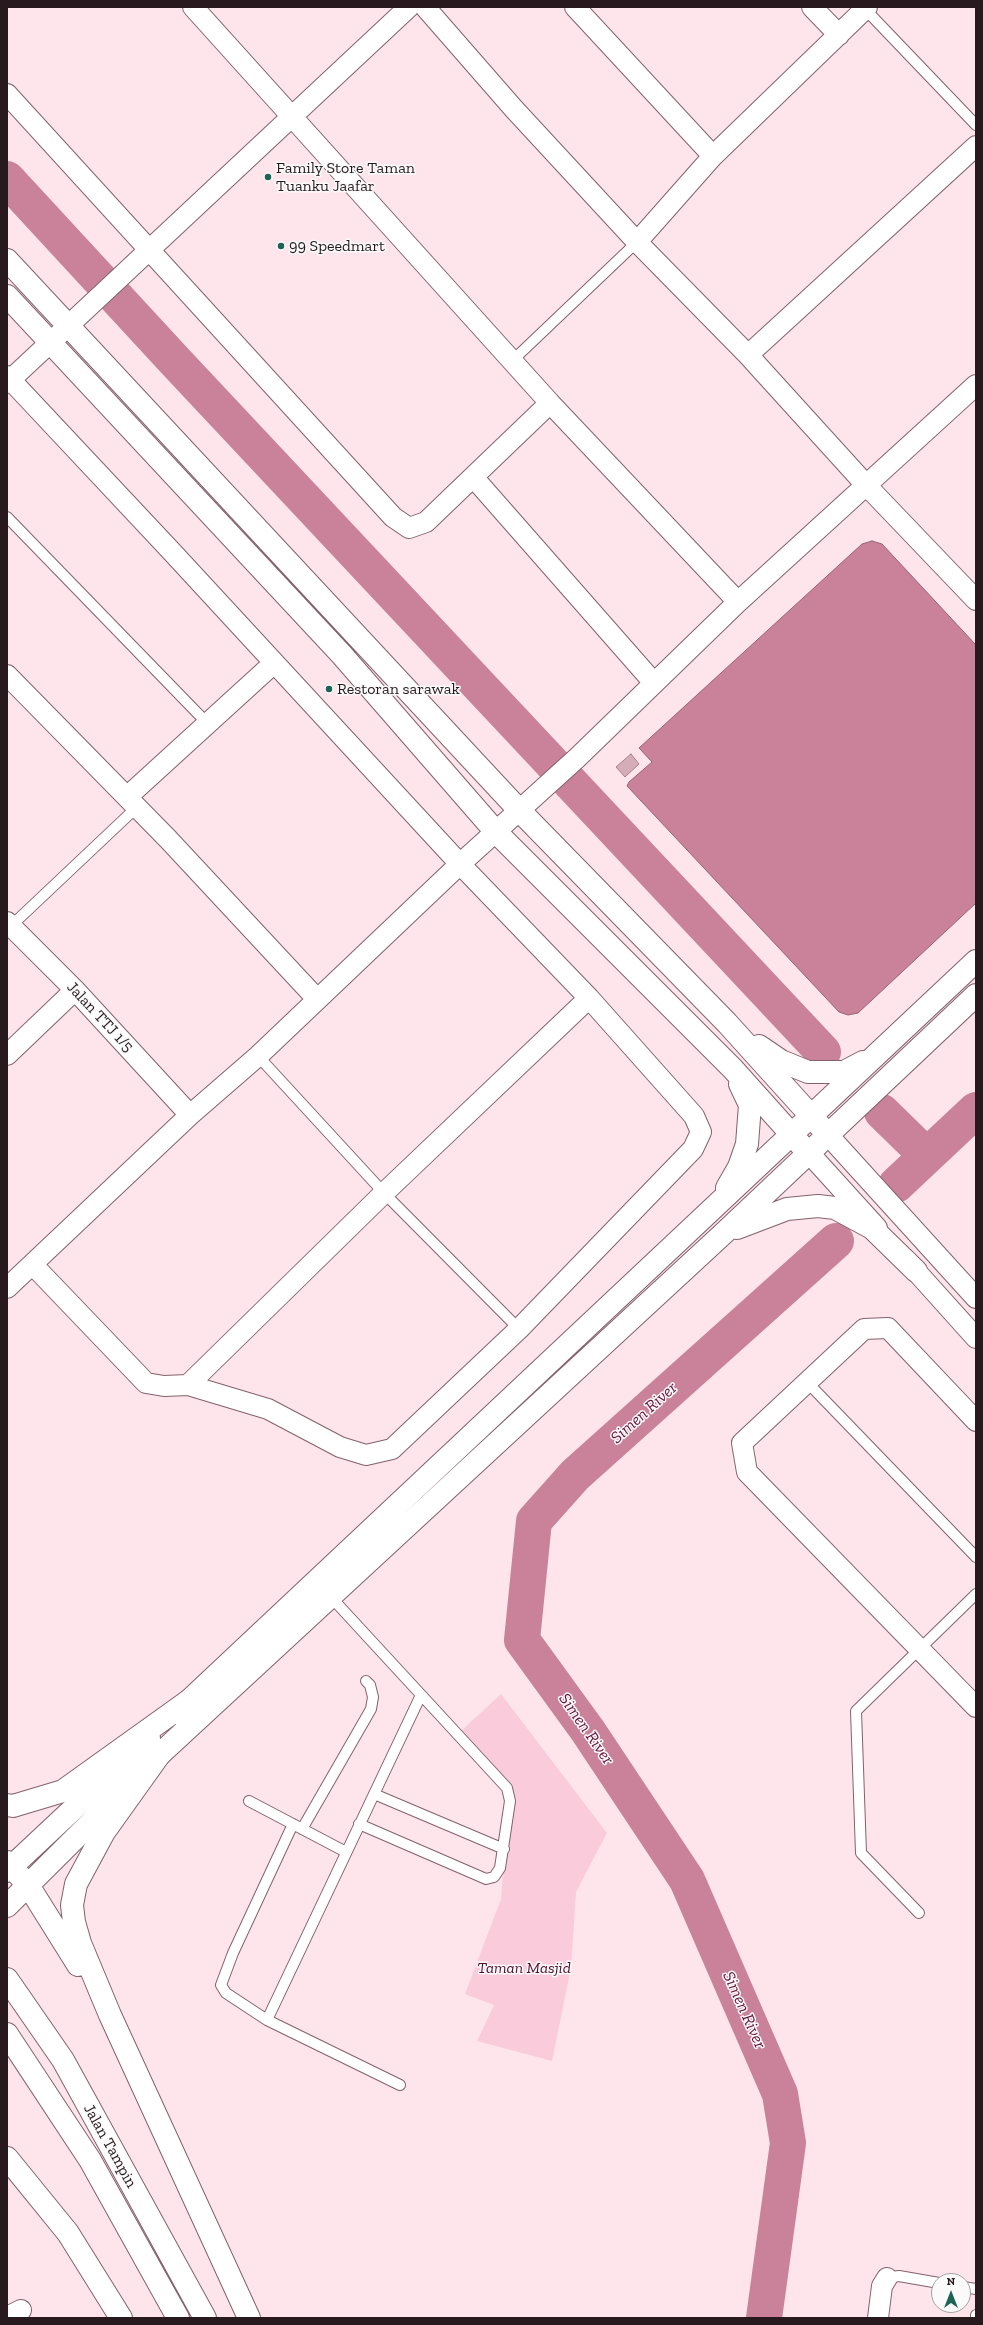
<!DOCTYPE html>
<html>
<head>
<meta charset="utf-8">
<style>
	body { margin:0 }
	#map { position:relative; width:983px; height:2325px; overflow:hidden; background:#fee5ec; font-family:"Zilla Slab",serif }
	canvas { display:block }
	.frame { position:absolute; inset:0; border:8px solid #27191e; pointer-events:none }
	.north { position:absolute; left:931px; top:2273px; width:40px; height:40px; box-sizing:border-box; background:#fafafa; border:1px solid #a6a0a2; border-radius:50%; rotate:0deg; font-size:11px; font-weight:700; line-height:16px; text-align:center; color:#27191e }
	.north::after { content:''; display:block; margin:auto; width:14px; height:18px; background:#1d6356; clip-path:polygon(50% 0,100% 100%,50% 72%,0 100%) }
</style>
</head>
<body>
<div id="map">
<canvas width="983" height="2325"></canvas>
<div class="frame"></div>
<div class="north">N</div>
</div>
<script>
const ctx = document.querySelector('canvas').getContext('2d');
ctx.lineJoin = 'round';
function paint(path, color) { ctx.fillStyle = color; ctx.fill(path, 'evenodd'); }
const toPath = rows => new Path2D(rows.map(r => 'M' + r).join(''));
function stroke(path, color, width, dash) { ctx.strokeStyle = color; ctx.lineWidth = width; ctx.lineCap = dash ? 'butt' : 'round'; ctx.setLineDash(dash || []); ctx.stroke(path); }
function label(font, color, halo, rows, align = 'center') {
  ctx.font = font + ' "Zilla Slab",serif'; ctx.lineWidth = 3; ctx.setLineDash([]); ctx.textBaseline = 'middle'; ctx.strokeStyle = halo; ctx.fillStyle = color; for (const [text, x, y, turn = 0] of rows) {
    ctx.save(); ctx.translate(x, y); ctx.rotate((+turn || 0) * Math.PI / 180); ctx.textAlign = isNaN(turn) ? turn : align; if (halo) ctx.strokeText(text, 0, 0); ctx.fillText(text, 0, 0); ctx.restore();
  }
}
paint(toPath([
	[501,1694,607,1833,576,1892,571,1968,552,2061,477,2041,494,2005,465,1994,501,1899,509,1784,461,1731]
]), '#faccdb');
const water = toPath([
	[872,541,882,544,976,645,976,903,858,1013,848,1015,839,1012,627,786,629,782,652,762,639,748,862,544,872,541]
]);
paint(water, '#c9829a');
stroke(water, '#986275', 1);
stroke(toPath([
	[7,179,174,360,823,1052],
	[882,1112,927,1156],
	[896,1185,976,1110],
	[764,2318,788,2143,780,2094,687,1880,588,1731,522,1640,534,1521,575,1475,836,1241]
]), '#c9829a', 36);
const building = toPath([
	[631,754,639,764,625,777,616,767,631,754]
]);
paint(building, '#d4adb9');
stroke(building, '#a5808c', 1);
const service = toPath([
	[865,9,976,125],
	[512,361,637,242],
	[7,517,207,723],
	[11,926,137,807],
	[258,1056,384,1193,519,1329],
	[807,1382,976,1557],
	[330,1596,507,1788,510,1801,500,1868,494,1877,486,1879,359,1824],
	[374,1794,504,1849],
	[249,1801,346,1852],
	[293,1824,233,1953,221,1985,226,1993,267,2020,400,2085],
	[302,1829,371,1709,373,1697,370,1685,366,1681],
	[919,1913,861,1853,856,1711,976,1594],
	[267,2020,421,1695],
	[887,2278,899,2276,939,2283],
	[963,2287,976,2289],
	[976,2318,976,2315]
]);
const minor = toPath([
	[193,7,550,403,738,602],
	[425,7,514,109,637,242,748,355,866,485,976,600],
	[575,7,713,156],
	[812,7,839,35],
	[7,94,393,517,409,528,426,522,550,403],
	[637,242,713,156,867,7],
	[748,355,976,146],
	[7,376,173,553,460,864,589,998,694,1116,701,1132,693,1149,519,1329,392,1449,366,1455,340,1447,268,1409,188,1385,164,1386,146,1383,33,1265],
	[7,383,409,7],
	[474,478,654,683],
	[7,675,168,839,317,999],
	[127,797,274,663],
	[7,922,75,990,190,1115],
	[7,1055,75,990],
	[828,1135,976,1298],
	[809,1153,877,1228],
	[905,1259,976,1338],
	[7,1288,190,1115,258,1056,460,864,577,758,738,602,976,385],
	[188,1385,384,1193,589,998],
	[976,1421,888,1328,864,1329,742,1443,747,1472,976,1707],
	[7,2317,21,2310],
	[878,2318,882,2286,887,2278]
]);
const tertiary = toPath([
	[7,260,519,810,727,1023,821,1127],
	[7,296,342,655,496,832,733,1069,801,1145],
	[759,1046,781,1061,808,1072,844,1072,863,1062],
	[727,1188,739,1167,747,1144,750,1105,740,1084],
	[737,1228,787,1209,818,1206,835,1208,872,1228,916,1271],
	[176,1713,976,961],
	[7,1871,149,1738],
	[7,1906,159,1755,724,1233,976,995]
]);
const trunk = toPath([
	[159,1755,104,1832,76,1884,72,1905,74,1922,80,1943,110,2015,249,2318],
	[7,1805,13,1806,63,1791,190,1700],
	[7,1862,28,1885,78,1965],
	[7,1979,63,2060,205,2318],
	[7,2034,90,2160,178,2318],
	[7,2158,68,2233,121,2318]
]);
stroke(service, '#84616d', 12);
stroke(minor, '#84616d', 22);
stroke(tertiary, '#84616d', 24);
stroke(trunk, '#84616d', 24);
stroke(service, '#fff', 10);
stroke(minor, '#fff', 20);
stroke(tertiary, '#fff', 22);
stroke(trunk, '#fff', 22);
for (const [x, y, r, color] of [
	[268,177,4,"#1d6356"],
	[281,246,4,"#1d6356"],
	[329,689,4,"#1d6356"]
]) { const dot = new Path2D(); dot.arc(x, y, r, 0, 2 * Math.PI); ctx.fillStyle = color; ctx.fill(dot); stroke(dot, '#fafafa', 1.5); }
label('16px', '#27191e', '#fafafa', [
	["Family Store Taman",276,168],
	["Tuanku Jaafar",276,186],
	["99 Speedmart",289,246],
	["Restoran sarawak",337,689]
], 'left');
label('16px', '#27191e', '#fafafa', [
	["Jalan TTJ 1/5",100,1017,47],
	["Jalan Tampin",110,2146,61]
]);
label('italic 16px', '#4e0d2b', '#fafafa', [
	["Taman Masjid",524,1968]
]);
label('italic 17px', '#67113a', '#fafafa', [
	["Simen River",644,1413,-42],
	["Simen River",586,1729,55],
	["Simen River",744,2010,66]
]);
</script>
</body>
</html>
